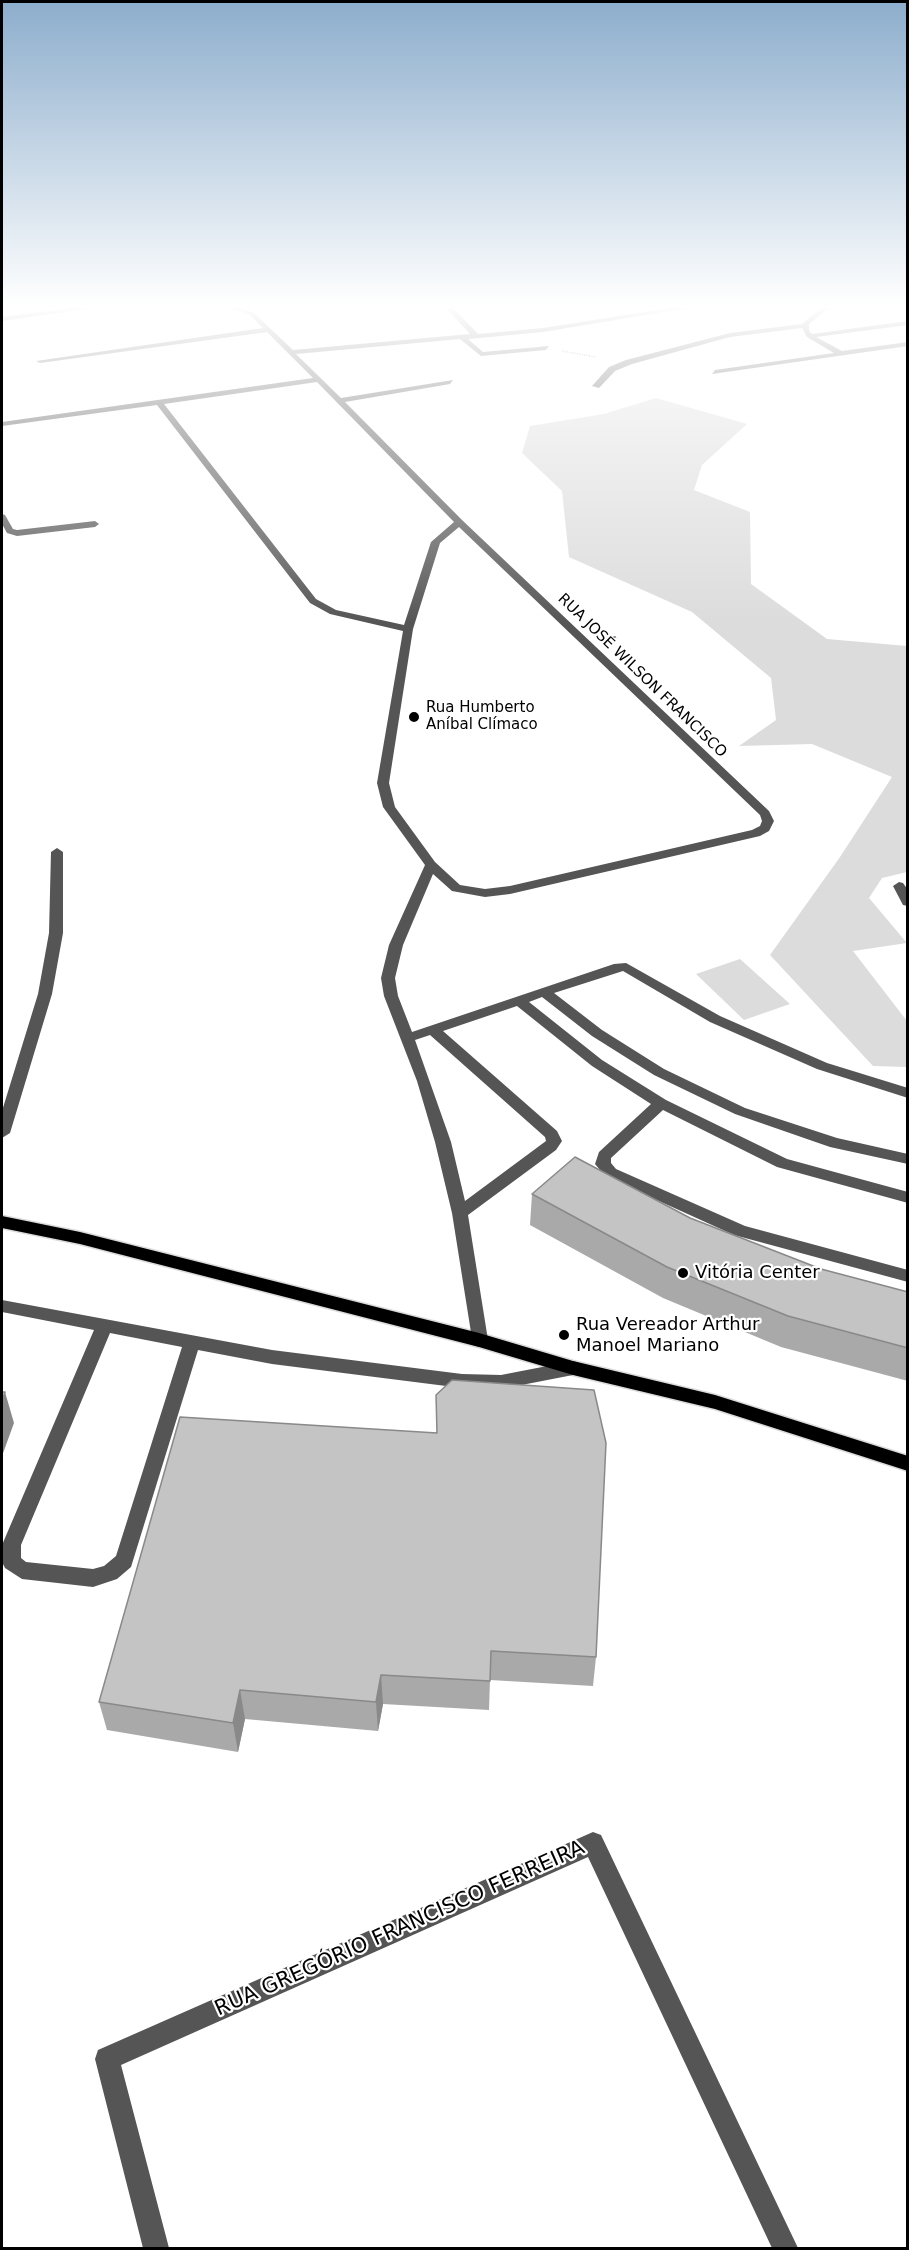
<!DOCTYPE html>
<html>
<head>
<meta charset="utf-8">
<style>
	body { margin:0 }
	#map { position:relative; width:909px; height:2250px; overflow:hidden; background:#fff; font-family:"DejaVu Sans",sans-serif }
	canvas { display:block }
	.frame { position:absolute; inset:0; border:3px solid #000; pointer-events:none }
</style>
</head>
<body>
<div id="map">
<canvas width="909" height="2250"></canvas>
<div class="frame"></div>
</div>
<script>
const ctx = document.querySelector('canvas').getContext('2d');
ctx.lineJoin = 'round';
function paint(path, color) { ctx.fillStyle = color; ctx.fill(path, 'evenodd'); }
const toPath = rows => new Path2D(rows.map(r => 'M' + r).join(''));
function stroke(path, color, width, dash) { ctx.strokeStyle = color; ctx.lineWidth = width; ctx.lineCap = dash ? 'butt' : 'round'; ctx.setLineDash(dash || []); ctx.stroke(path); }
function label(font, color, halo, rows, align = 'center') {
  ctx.font = font + ' "DejaVu Sans",sans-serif'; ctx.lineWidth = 4.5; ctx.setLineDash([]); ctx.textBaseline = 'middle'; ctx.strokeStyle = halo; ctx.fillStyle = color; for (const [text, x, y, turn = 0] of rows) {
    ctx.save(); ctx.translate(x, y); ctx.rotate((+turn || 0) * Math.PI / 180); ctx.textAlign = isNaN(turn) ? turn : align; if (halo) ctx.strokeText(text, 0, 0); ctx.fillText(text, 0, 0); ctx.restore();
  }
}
paint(toPath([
	[656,398,747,424,702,465,694,490,750,512,751,584,827,639,907,646,907,872,882,878,869,898,907,943,853,951,907,1021,907,1067,873,1066,770,955,840,857,892,777,812,744,739,746,776,720,771,678,692,612,569,557,562,491,522,453,530,426,604,414],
	[740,959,790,1004,744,1020,696,974]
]), '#dcdcdc');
const major = toPath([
	[2,1216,80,1232,479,1333,573,1361,715,1395,908,1456,908,1471,715,1409,573,1375,479,1347,80,1244,2,1228,2,1216]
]);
stroke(major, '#dbdbdb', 3);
stroke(toPath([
	[562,351,596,357]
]), '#777', 1.5, [1, 1.5]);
paint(toPath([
	[71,308,92,308,2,321,2,317,71,308],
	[232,308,242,308,254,313,293,350,470,334,446,308,453,308,478,334,543,328,670,308,688,308,543,332,468,339,483,352,549,346,546,350,481,356,460,339,296,354,341,398,453,380,450,384,345,402,462,520,769,811,774,821,769,831,760,836,510,894,485,897,452,891,433,874,403,945,395,978,398,996,412,1032,614,964,626,963,720,1016,827,1063,908,1088,908,1098,817,1069,710,1022,623,971,554,993,602,1030,664,1069,745,1108,837,1138,908,1154,908,1164,830,1147,735,1114,654,1075,592,1036,542,997,529,1002,602,1060,666,1100,787,1159,908,1192,908,1203,777,1167,663,1110,611,1158,611,1163,616,1169,745,1226,908,1270,908,1282,734,1235,606,1177,595,1164,599,1152,651,1104,592,1066,517,1006,443,1031,557,1131,562,1141,556,1150,468,1215,488,1340,485,1345,479,1347,473,1345,452,1213,435,1142,417,1081,384,996,381,978,389,945,425,865,383,807,377,783,403,631,330,614,310,603,157,405,2,426,2,422,313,378,267,332,40,363,36,361,263,328,250,315,232,308],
	[317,382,454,522,431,542,404,625,336,610,316,599,164,404,317,382],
	[459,527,760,815,762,821,760,826,752,830,510,886,485,889,460,885,435,862,395,807,389,783,413,629,440,543,459,527],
	[430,1035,545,1137,546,1141,465,1201,451,1142,415,1040,430,1035],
	[821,308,829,308,809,324,809,331,812,334,908,321,908,325,816,337,842,351,908,342,908,346,712,374,715,370,834,353,807,337,802,328,730,337,632,364,615,371,599,388,592,386,609,367,626,360,730,333,802,324,821,308],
	[2,514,5,515,13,529,17,530,95,521,99,524,95,527,17,536,7,533,2,524,2,514],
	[57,848,63,852,63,933,52,994,10,1133,2,1138,2,1111,38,994,49,933,51,852,57,848],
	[899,882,903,883,908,890,908,906,903,905,893,886,899,882],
	[2,1300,272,1350,462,1374,501,1375,573,1361,579,1363,582,1368,579,1373,573,1375,501,1389,462,1388,272,1364,198,1350,131,1567,117,1579,93,1587,22,1579,5,1568,2,1562,2,1545,94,1330,2,1312,2,1300],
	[110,1333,182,1347,116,1556,104,1566,93,1569,26,1562,21,1558,21,1545,110,1333],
	[593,1832,601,1835,798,2248,772,2248,588,1857,121,2065,169,2248,143,2248,95,2059,98,2050,593,1832]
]), '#555');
paint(major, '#000');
paint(toPath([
	[532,1194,690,1218,821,1269,908,1292,908,1381,781,1347,663,1298,530,1225],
	[436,1395,596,1657,593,1686,490,1680,489,1710,383,1704,378,1731,245,1719,238,1752,107,1730,99,1702,437,1433]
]), '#a9a9a9');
paint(toPath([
	[5,1392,14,1423,2,1456,2,1402],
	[381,1675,383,1704,378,1731,376,1702],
	[240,1690,245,1719,238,1752,233,1723]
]), '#898989');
const building = toPath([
	[575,1157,690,1218,821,1269,908,1292,908,1348,788,1316,667,1267,532,1194,575,1157],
	[452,1380,594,1390,606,1443,596,1657,491,1651,490,1681,381,1675,376,1702,240,1690,233,1723,99,1702,180,1417,437,1433,436,1395,452,1380],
	[2,1392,5,1392,2,1402,2,1392]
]);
paint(building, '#c4c4c4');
stroke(building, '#898989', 1.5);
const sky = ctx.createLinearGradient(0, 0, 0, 623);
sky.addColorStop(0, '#8cadcc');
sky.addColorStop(0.49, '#fff');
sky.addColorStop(1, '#ffffff00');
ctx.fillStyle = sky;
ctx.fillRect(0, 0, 909, 623);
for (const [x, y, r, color] of [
	[414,717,6,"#000"],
	[683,1273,6,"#000"],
	[564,1335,6,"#000"]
]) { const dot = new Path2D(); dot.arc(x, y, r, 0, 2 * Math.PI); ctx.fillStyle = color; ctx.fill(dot); stroke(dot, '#fff', 2); }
label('15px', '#000', '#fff', [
	["RUA JOSÉ WILSON FRANCISCO",642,676,44]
]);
label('15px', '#000', '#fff', [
	["Rua Humberto",426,708],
	["Aníbal Clímaco",426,725]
], 'left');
label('18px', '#000', '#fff', [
	["Vitória Center",695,1273],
	["Rua Vereador Arthur",576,1325],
	["Manoel Mariano",576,1346]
], 'left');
label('21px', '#000', '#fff', [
	["RUA GREGÓRIO FRANCISCO FERREIRA",400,1929,-24]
]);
</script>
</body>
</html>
